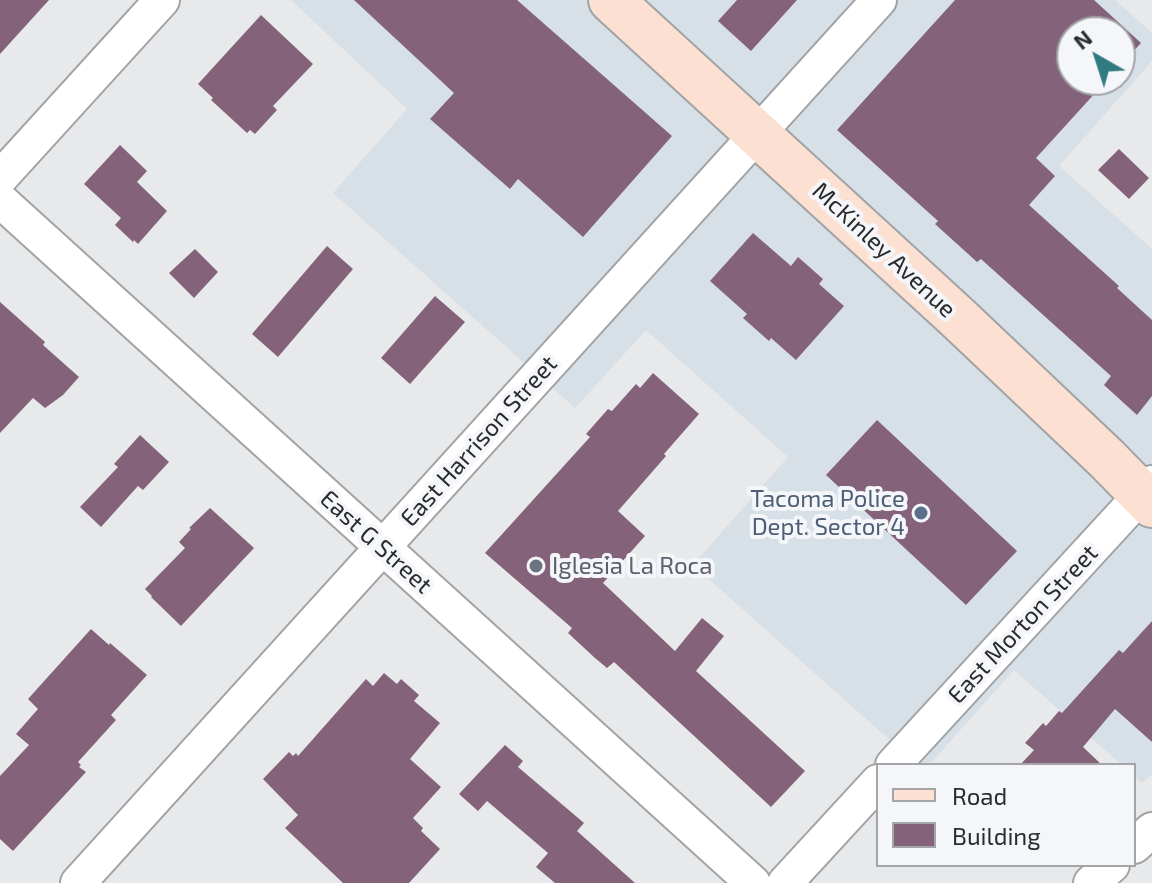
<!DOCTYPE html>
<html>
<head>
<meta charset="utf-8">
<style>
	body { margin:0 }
	#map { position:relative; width:1152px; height:883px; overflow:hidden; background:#e7e9eb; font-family:"Exo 2",sans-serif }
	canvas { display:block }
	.legend { position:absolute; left:876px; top:763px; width:260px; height:104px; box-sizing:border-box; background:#f4f6f9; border:2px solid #a3a5a7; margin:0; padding:10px 14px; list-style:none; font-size:24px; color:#2a2b2b }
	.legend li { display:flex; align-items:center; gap:16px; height:40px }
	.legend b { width:40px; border:2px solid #a3a5a7 }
	.north { position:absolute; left:1056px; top:16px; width:80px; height:80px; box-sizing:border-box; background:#f4f6f9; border:2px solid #a3a5a7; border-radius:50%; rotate:321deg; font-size:22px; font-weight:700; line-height:32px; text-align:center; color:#2a2b2b }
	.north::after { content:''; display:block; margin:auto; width:28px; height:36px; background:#317a7f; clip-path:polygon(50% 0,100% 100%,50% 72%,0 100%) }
</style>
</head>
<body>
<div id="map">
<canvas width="1152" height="883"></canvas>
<ul class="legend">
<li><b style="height:10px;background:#fce0d1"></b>Road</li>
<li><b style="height:22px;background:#84637a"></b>Building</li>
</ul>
<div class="north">N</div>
</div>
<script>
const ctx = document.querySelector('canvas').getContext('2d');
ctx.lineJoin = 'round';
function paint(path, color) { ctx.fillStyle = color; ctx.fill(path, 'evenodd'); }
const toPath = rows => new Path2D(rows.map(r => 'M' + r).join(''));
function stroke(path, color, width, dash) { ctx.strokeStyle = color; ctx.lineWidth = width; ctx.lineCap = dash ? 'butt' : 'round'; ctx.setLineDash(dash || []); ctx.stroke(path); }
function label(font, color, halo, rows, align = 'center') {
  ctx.font = font + ' "Exo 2",sans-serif'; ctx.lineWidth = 8; ctx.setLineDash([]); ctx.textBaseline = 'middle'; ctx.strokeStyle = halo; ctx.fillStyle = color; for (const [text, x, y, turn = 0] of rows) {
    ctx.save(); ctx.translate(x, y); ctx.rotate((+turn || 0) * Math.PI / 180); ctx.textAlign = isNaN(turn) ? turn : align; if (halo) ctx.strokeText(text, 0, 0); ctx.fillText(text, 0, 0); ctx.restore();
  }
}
paint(toPath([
	[291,0,1115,0,1152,33,1152,61,1059,166,1152,249,1152,774,1142,783,1134,776,1134,765,1122,765,1014,670,929,765,918,765,693,565,788,457,646,330,575,408,333,193,407,109],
	[1072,32,1120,32,1120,80,1072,80]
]), '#d7dfe7');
paint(toPath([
	[0,0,49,0,0,54],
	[354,0,517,0,672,136,583,237,518,179,510,189,430,119,454,93],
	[737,0,797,0,751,51,718,21],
	[955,0,1094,0,1141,43,1120,66,1120,32,1072,32,1072,80,1107,80,1036,158,1055,176,1029,205,1119,286,1117,288,1152,320,1152,396,1137,415,1104,385,1111,376,981,259,977,262,935,224,938,221,837,130],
	[261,15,313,64,273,106,277,110,255,134,250,130,247,133,211,100,213,98,198,84],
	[120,145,147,171,137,182,167,211,138,244,134,240,133,242,115,225,121,218,84,184],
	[1119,149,1149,178,1129,199,1098,170],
	[753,233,791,266,798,257,823,279,819,284,844,306,796,360,771,338,769,341,743,318,747,314,710,281],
	[327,246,353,269,278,357,252,334],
	[195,249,218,272,194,298,169,273],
	[435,296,465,322,410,384,381,358],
	[0,302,45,342,43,345,79,377,63,395,45,408,33,398,0,433],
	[653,373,699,414,664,454,666,456,618,511,645,536,603,583,675,651,702,618,724,636,696,671,805,771,771,807,614,662,607,668,595,658,568,633,572,628,485,553,590,437,586,434,608,409,612,411,636,384,640,388],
	[877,420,1017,551,966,605,826,475],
	[140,435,169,462,143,490,138,486,101,527,80,507,118,467,114,464],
	[210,508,254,548,181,626,151,597,152,596,145,589,185,548,179,542,191,529,189,528],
	[1152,621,1152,742,1115,709,1083,747,1102,765,1020,765,1034,750,1025,743,1043,723,1046,726,1059,711,1062,713,1119,650,1123,653],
	[91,629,109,645,110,643,147,675,111,715,116,720,78,762,81,765,79,767,86,772,13,851,0,839,0,776,29,745,16,734,38,709,28,699],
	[384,673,397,684,401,679,419,695,414,701,440,723,410,759,441,787,413,818,423,828,421,831,440,849,409,883,343,883,285,828,298,815,263,779,289,752,293,756,296,753,298,756,366,679,373,686],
	[505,745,523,761,518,767,584,823,577,831,635,883,555,883,536,867,548,853,487,801,478,811,459,794]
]), '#84637a');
const street = toPath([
	[0,178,162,0],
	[0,200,753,883],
	[893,765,1152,483],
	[1134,846,1152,830],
	[78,883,879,0],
	[785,883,878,782],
	[1091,883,1112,865]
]);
const secondary = toPath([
	[611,0,957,317,1107,459,1152,505]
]);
stroke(street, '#a1a3a5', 38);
stroke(secondary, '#a1a3a5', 48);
stroke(street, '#fff', 34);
stroke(secondary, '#fce0d1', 44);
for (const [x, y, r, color] of [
	[921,513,8,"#5c6f8a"],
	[536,566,8,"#6b7280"]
]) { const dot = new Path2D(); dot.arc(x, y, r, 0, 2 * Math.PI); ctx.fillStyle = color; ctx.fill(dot); stroke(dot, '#f4f6f9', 3); }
label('24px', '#2a2b2b', '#f4f6f9', [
	["McKinley Avenue",884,250,43],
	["East Harrison Street",479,441,-48],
	["East G Street",376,542,42],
	["East Morton Street",1023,624,-47]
]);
label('24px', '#4e5e75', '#f4f6f9', [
	["Tacoma Police",905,499],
	["Dept. Sector 4",905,527]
], 'right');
label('24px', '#5b616d', '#f4f6f9', [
	["Iglesia La Roca",552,566]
], 'left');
</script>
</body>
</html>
